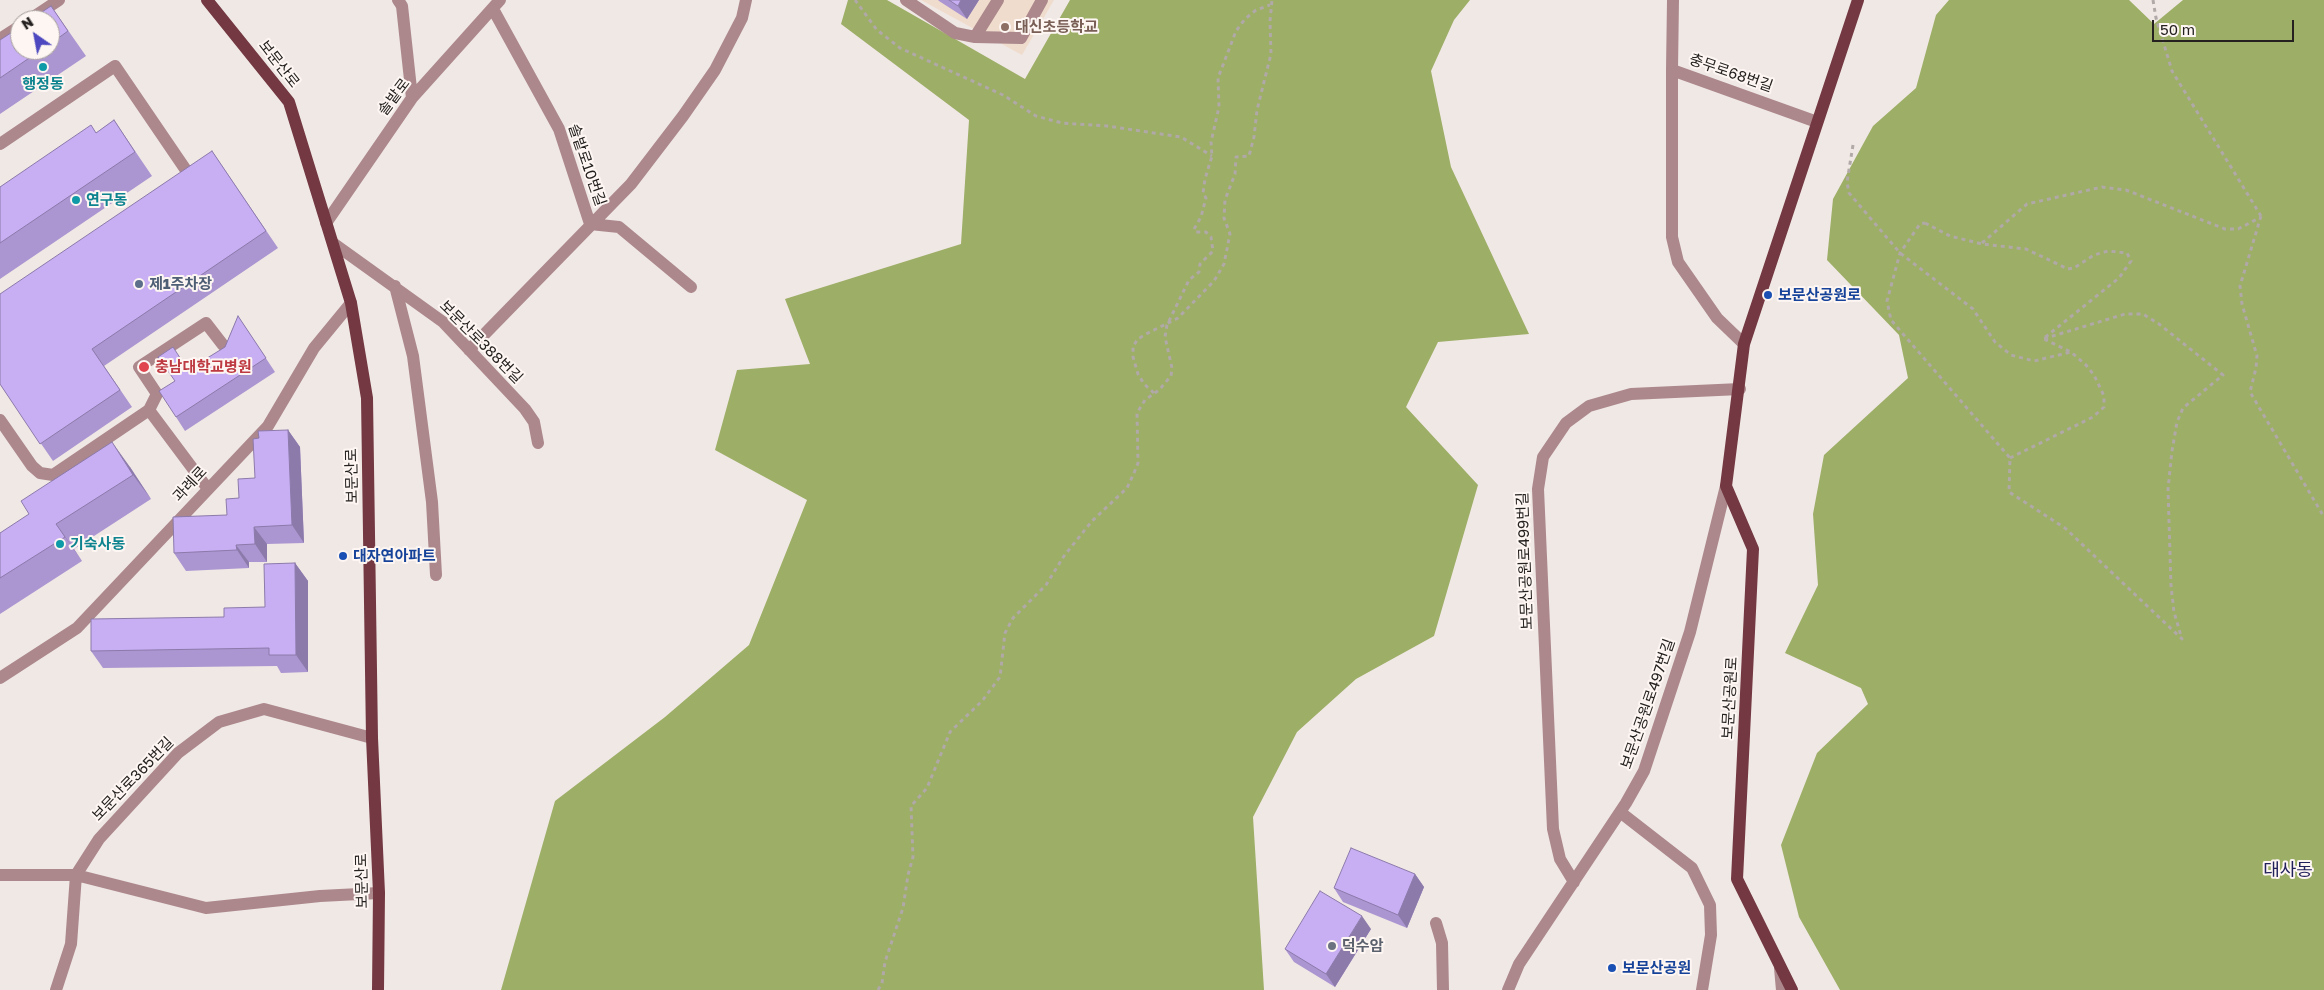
<!DOCTYPE html>
<html>
<head>
<meta charset="utf-8">
<style>
	body { margin:0 }
	#map { position:relative; width:2324px; height:990px; overflow:hidden; background:#f0e8e5; font-family:"Golos Text",sans-serif }
	canvas { display:block }
	.north { position:absolute; left:10px; top:10px; width:50px; height:50px; box-sizing:border-box; background:#fdf6f2; border:1px solid #a6a19e; border-radius:50%; rotate:327deg; font-size:14px; font-weight:700; line-height:20px; text-align:center; color:#242120 }
	.north::after { content:''; display:block; margin:auto; width:18px; height:22px; background:#4d48bf; clip-path:polygon(50% 0,100% 100%,50% 72%,0 100%) }
	.scale { position:absolute; left:2152px; top:20px; width:142px; height:22px; box-sizing:border-box; border:2px solid #242120; border-top:0; padding-left:6px; font-size:15px; line-height:18px; white-space:nowrap; color:#242120; -webkit-text-stroke:4px #fdf6f2; paint-order:stroke }
</style>
</head>
<body>
<div id="map">
<canvas width="2324" height="990"></canvas>
<div class="north">N</div>
<div class="scale">50 m</div>
</div>
<script>
const ctx = document.querySelector('canvas').getContext('2d');
ctx.lineJoin = 'round';
function paint(path, color) { ctx.fillStyle = color; ctx.fill(path, 'evenodd'); }
const toPath = rows => new Path2D(rows.map(r => 'M' + r).join(''));
function stroke(path, color, width, dash) { ctx.strokeStyle = color; ctx.lineWidth = width; ctx.lineCap = dash ? 'butt' : 'round'; ctx.setLineDash(dash || []); ctx.stroke(path); }
function label(font, color, halo, rows, align = 'center') {
  ctx.font = font + ' "Golos Text","Noto Sans KR",sans-serif'; ctx.lineWidth = 4; ctx.setLineDash([]); ctx.textBaseline = 'middle'; ctx.strokeStyle = halo; ctx.fillStyle = color; for (const [text, x, y, turn = 0] of rows) {
    ctx.save(); ctx.translate(x, y); ctx.rotate((+turn || 0) * Math.PI / 180); ctx.textAlign = isNaN(turn) ? turn : align; if (halo) ctx.strokeText(text, 0, 0); ctx.fillText(text, 0, 0); ctx.restore();
  }
}
paint(toPath([
	[921,0,1054,0,1022,55]
]), '#f0dccd');
paint(toPath([
	[848,0,887,0,1025,79,1070,0,1470,0,1454,20,1431,71,1451,167,1529,334,1438,342,1406,407,1478,485,1434,636,1356,679,1297,732,1253,817,1264,990,501,990,555,801,665,717,749,645,807,500,715,450,737,370,810,364,785,299,961,244,969,120,841,24],
	[1949,0,2129,0,2154,24,2183,0,2324,0,2324,990,1840,990,1799,917,1781,845,1817,753,1868,704,1861,688,1785,653,1818,585,1813,514,1824,455,1908,378,1899,335,1827,260,1833,199,1873,126,1916,88,1936,15]
]), '#9dae66');
stroke(toPath([
	[855,0,877,30,900,48,1003,95,1036,116,1062,123,1107,126,1181,137,1212,156],
	[2153,0,2156,18,2172,71,2261,216],
	[1853,145,1847,182,1849,193,1900,253,1973,309,1995,342,2011,355,2034,361,2071,352],
	[2261,216,2240,286,2242,304,2257,356,2256,368,2250,392,2324,517],
	[1925,223,1950,236,1982,244,2026,249,2068,269,2074,268,2094,255,2108,251,2127,253,2131,261,2119,278,2043,339,2125,314,2143,314,2159,324,2223,375,2183,408,2177,422,2172,451,2168,489,2171,586,2174,612,2182,639,2065,528,2009,492,2010,458,1891,320,1887,301,1900,253,1920,224,1925,223],
	[1982,243,2027,204,2102,187,2126,190,2225,229,2238,229,2261,217],
	[1154,393,1144,384,1138,374,1133,357,1133,347,1137,340,1144,335,1178,318,1214,281,1224,264,1230,234,1224,218,1225,200,1235,174,1236,157,1249,156,1254,137,1257,110,1271,54,1270,21,1272,0],
	[2010,458,2093,417,2104,407,2104,396,2094,375,2086,365,2071,352,2044,339],
	[878,990,882,983,885,962,903,908,908,875,913,857,911,806,927,788,950,732,982,701,1000,677,1005,633,1013,618,1046,585,1064,556,1092,521,1127,488,1134,473,1138,463,1137,413,1145,400,1159,390,1171,376,1172,368,1165,337,1167,325,1189,280,1199,272,1200,264,1213,251,1211,237,1206,232,1196,232,1194,229,1201,217,1206,198,1203,193,1205,179,1212,156,1211,142,1219,107,1218,78,1236,31,1245,19,1256,10,1270,5]
]), '#b0a9a7', 3, [4, 4]);
stroke(toPath([
	[398,0,402,6,412,98],
	[906,0,955,33,975,37,998,0],
	[1673,0,1672,70,1817,122],
	[493,9,559,129,590,224,619,227,691,287],
	[29,20,59,0],
	[975,37,1021,38,1042,0],
	[0,39,20,26],
	[1672,70,1672,237,1678,262,1717,318,1744,344],
	[0,144,115,66,192,179,190,181],
	[326,223,412,98,500,0],
	[333,243,443,322,525,409,534,422,538,443],
	[395,286,413,356,432,502,436,575],
	[469,350,631,184,683,116,715,70,742,18,746,0],
	[149,410,157,394,139,367,206,323,223,345],
	[0,420,32,466,40,473,53,475,149,410,208,489],
	[0,678,77,628,268,426,314,348,351,303],
	[1620,812,1692,868,1710,905,1711,935,1702,990],
	[0,875,76,875,206,908,320,896,379,893],
	[1574,882,1560,859,1553,829,1538,489,1543,457,1566,423,1589,406,1631,394,1740,389],
	[1436,923,1442,943,1443,990],
	[1780,968,1782,990],
	[56,990,71,944,76,875,99,839,178,753,219,722,264,709,372,738],
	[1508,990,1519,964,1626,803,1644,771,1690,632,1726,486]
]), '#ac888c', 12);
stroke(toPath([
	[207,0,289,102,351,303,367,398,372,738,379,893,378,990],
	[1792,990,1737,879,1753,549,1726,486,1744,344,1858,0]
]), '#733841', 12);
paint(toPath([
	[938,0,979,0,967,19,939,1],
	[51,6,86,56,0,114,0,40,20,50,50,50,50,20],
	[114,120,152,176,0,279,0,187,96,133],
	[212,151,278,248,104,366,132,407,53,461,0,384],
	[238,316,275,372,185,431,176,417,175,381,189,370,225,347],
	[288,430,300,447,304,543,267,544,267,562,249,562,249,568,186,571,174,553,227,515,255,478],
	[130,467,151,499,74,549,82,561,0,614,0,533],
	[295,563,308,581,308,672,281,673,277,666,103,668,91,651,265,607],
	[1415,874,1424,887,1407,928,1343,902,1334,888],
	[1371,929,1335,987,1294,962,1285,949]
]), '#ac96d1');
paint(toPath([
	[961,0,979,0,967,19,958,6],
	[288,430,300,447,304,543,292,525],
	[112,442,130,467,151,499,133,475],
	[56,524,74,549,82,561,65,537],
	[254,527,267,544,267,562,255,544],
	[236,545,249,562,249,568,237,550],
	[295,563,308,581,308,672,296,655],
	[1415,874,1424,887,1407,928,1398,915],
	[1362,916,1371,929,1335,987,1326,974]
]), '#8c7aaa');
const building = toPath([
	[949,0,961,0,958,6,949,0],
	[51,6,68,31,50,44,50,20,30,20,51,6],
	[20,27,20,50,41,50,0,78,0,40,20,27],
	[114,120,135,152,0,243,0,187,91,125,96,133,114,120],
	[212,151,266,231,92,349,120,390,40,444,0,384,0,294,212,151],
	[238,316,266,358,176,417,159,391,175,381,158,357,173,347,188,370,225,347,238,316],
	[288,430,292,525,254,527,255,544,236,545,237,550,174,553,173,517,227,515,226,499,239,498,238,479,255,478,253,439,259,438,258,431,288,430],
	[112,442,133,475,56,524,65,537,0,578,0,533,29,514,21,501,112,442],
	[295,563,296,655,269,655,269,648,91,651,91,619,224,617,224,608,265,607,264,564,295,563],
	[1351,848,1415,874,1398,915,1334,888,1351,848],
	[1320,891,1362,916,1326,974,1285,949,1320,891]
]);
paint(building, '#c8aff3');
stroke(building, '#8c7aaa', 1);
for (const [x, y, r, color] of [
	[1005,27,5,"#8d6e63"],
	[43,67,5,"#0f9aa8"],
	[76,200,5,"#0f9aa8"],
	[139,284,5,"#5c6f8a"],
	[1768,295,5,"#1a4fb4"],
	[144,367,6,"#e0444e"],
	[60,544,5,"#0f9aa8"],
	[343,556,5,"#1a4fb4"],
	[1332,946,5,"#6b7280"],
	[1612,968,5,"#1a4fb4"]
]) { const dot = new Path2D(); dot.arc(x, y, r, 0, 2 * Math.PI); ctx.fillStyle = color; ctx.fill(dot); stroke(dot, '#fdf6f2', 2); }
label('bold 15px', '#785e54', '#fdf6f2', [
	["대신초등학교",1015,27]
], 'left');
label('15px', '#242120', '#fdf6f2', [
	["보문산로",279,64,52],
	["충무로68번길",1731,73,19],
	["솔밭로",394,97,-53],
	["솔밭로10번길",587,165,71],
	["보문산로388번길",481,342,45],
	["보문산로",352,476,-91],
	["과례로",190,484,-47],
	["보문산공원로499번길",1525,561,-92],
	["보문산공원로",1730,698,-87],
	["보문산공원로497번길",1648,704,-71],
	["보문산로365번길",133,779,-46],
	["보문산로",362,881,-91]
]);
label('bold 15px', '#0d838f', '#fdf6f2', [
	["행정동",43,84,"center"],
	["연구동",86,200],
	["기숙사동",70,544]
], 'left');
label('bold 15px', '#4e5e75', '#fdf6f2', [
	["제1주차장",149,284]
], 'left');
label('bold 15px', '#164399', '#fdf6f2', [
	["보문산공원로",1778,295],
	["대자연아파트",353,556],
	["보문산공원",1622,968]
], 'left');
label('bold 15px', '#be3a42', '#fdf6f2', [
	["충남대학교병원",155,367]
], 'left');
label('bold 15px', '#5b616d', '#fdf6f2', [
	["덕수암",1342,946]
], 'left');
label('18px', '#22215b', '#fdf6f2', [
	["대사동",2288,870]
]);
</script>
</body>
</html>
